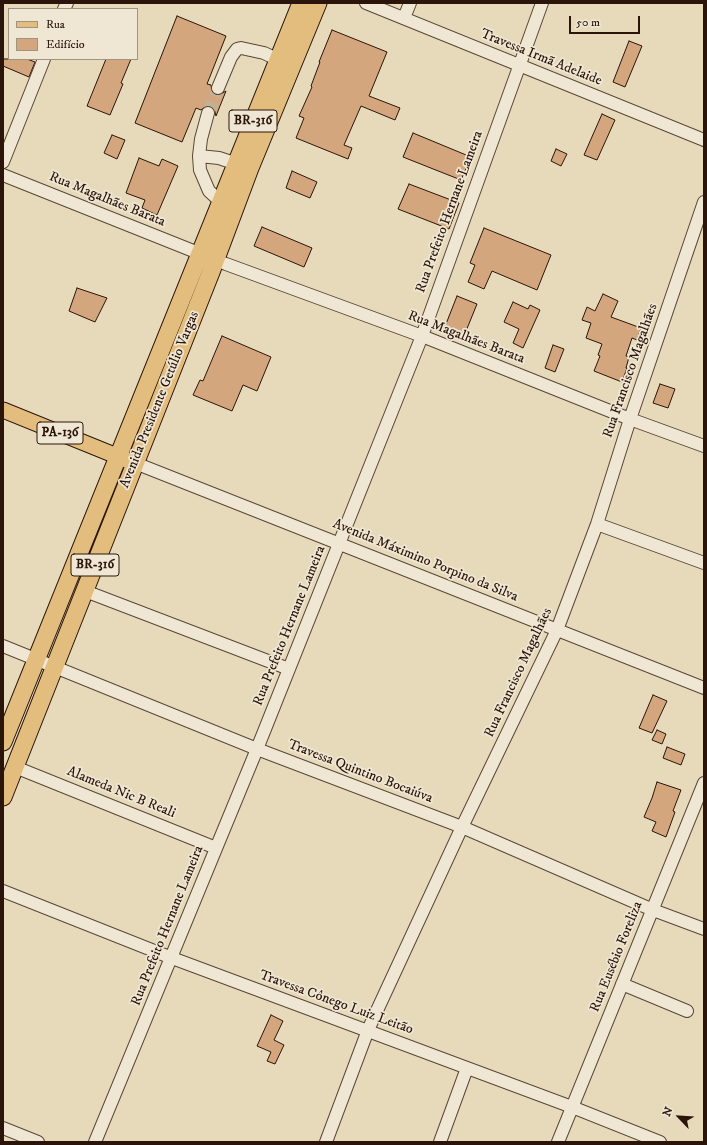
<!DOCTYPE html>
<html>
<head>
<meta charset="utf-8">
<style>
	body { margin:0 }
	#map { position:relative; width:707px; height:1145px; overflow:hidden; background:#e6dabb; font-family:"IM FELL DW Pica",serif }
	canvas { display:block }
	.frame { position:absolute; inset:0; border:4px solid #2b1409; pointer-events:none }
	.legend { position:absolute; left:8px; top:8px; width:130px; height:52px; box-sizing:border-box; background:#efe7d3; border:1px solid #a19382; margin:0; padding:5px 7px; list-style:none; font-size:12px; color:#2b1409 }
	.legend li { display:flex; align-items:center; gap:8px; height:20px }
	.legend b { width:20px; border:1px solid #a19382 }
	.north { position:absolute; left:659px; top:1097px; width:40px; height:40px; -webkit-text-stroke:3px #efe7d3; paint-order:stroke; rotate:295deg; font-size:11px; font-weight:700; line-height:16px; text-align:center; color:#2b1409 }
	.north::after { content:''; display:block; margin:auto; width:14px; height:18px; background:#2b1409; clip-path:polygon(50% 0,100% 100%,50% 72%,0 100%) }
	.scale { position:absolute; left:569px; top:16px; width:71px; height:18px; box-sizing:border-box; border:2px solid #2b1409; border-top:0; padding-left:5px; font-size:12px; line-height:14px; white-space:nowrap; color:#2b1409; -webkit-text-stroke:3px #efe7d3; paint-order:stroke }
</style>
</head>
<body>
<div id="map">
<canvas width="707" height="1145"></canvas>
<div class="frame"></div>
<ul class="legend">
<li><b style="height:5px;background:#e3bd7e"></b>Rua</li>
<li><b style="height:11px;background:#d3a67e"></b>Edifício</li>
</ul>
<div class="north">N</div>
<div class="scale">50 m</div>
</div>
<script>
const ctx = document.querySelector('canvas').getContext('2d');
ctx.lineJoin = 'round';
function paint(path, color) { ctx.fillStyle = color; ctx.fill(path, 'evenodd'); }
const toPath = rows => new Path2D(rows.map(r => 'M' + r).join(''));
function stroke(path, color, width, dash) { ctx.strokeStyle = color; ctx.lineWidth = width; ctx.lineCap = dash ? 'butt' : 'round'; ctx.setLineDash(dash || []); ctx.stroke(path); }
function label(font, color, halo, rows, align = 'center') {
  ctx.font = font + ' "IM FELL DW Pica",serif'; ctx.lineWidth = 3.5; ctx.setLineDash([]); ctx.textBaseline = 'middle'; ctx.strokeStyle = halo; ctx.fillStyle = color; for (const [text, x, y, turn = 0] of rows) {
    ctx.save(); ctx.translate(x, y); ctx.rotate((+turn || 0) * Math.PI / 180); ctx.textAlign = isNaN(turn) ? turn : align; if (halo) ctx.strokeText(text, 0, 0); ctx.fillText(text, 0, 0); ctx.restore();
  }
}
const building = toPath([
	[177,16,226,36,207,84,211,85,212,92,215,95,219,95,226,91,216,116,214,108,210,106,206,106,201,110,196,108,182,142,135,123,177,16],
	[332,30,387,52,369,96,400,108,395,120,361,106,344,145,352,148,348,159,296,138,304,118,299,116,312,87,311,86,320,62,319,62,332,30],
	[629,41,642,46,625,87,613,82,629,41],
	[3,59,27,59,35,62,29,77,3,66,3,59],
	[106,59,131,59,121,83,123,84,110,115,87,106,106,59],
	[602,114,615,120,597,160,584,155,602,114],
	[413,133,471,157,461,180,403,157,413,133],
	[112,135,125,140,117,159,104,153,112,135],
	[556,149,567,154,561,166,551,161,556,149],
	[139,158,159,166,162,159,178,166,157,215,142,208,145,200,126,193,139,158],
	[292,171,317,182,310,198,286,188,292,171],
	[409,184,459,203,449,229,398,209,409,184],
	[262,227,312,248,304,267,254,246,262,227],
	[484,228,551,255,537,290,492,271,484,289,468,282,475,265,470,263,484,228],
	[77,288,107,298,95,322,69,311,77,288],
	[603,294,618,301,611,317,641,328,637,340,632,338,626,356,629,357,626,368,627,368,622,382,594,371,600,356,598,355,602,344,586,338,591,323,582,320,587,307,595,311,603,294],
	[457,296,477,304,464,336,444,329,457,296],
	[513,302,528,309,530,305,540,310,523,348,513,343,519,329,504,322,513,302],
	[222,336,271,357,257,391,243,385,232,411,193,395,200,380,203,381,222,336],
	[553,345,564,349,555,372,545,368,553,345],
	[660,384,675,389,668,408,653,403,660,384],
	[653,695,667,701,652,733,639,728,653,695],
	[657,730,666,734,662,744,652,740,657,730],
	[667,747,685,754,681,765,663,758,667,747],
	[657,782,681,790,673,811,675,812,666,837,652,831,656,822,644,817,652,798,657,782],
	[271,1015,283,1021,274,1040,284,1045,275,1064,267,1061,271,1052,257,1046,271,1015]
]);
paint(building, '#d3a67e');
stroke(building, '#2b1409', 1);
stroke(toPath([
	[208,113,218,88]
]), '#c1b297', 12, [12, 6]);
const minor = toPath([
	[366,3,704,140],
	[64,9,67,3],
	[404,18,410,3],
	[218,88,231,57,237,49,241,48,264,53,285,63],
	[208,113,201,139,199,156,200,170,209,191,221,202],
	[199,156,219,158,243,166],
	[3,162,44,59],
	[3,175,226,264,422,336,630,419,704,446],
	[135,463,704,688],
	[597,524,704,563],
	[85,591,289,669],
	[3,646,257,749,462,827,653,910,704,929],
	[15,767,216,848],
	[3,891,172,958,572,1107,660,1142],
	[622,984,687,1011],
	[3,1128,38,1142],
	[95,1142,257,749,422,336,542,3],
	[326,1142,368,1030,462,827,557,630,597,524,630,419,704,202],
	[440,1142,467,1068],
	[558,1142,704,783]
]);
const major = toPath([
	[3,410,129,461]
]);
const highway = toPath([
	[3,742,301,3],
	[3,797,211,272,250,168,318,3]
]);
stroke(minor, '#5a4636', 14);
stroke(major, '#2b1409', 17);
stroke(highway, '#2b1409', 19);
stroke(minor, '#efe7d3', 12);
stroke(major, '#e3bd7e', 15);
stroke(highway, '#e3bd7e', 17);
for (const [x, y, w] of [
	[253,121,48],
	[60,433,46],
	[95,565,48]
]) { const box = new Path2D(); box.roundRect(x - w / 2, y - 11, w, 22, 3); ctx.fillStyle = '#efe7d3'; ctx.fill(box); stroke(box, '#2b1409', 1); }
label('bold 13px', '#2b1409', null, [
	["BR-316",253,121],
	["PA-136",60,433],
	["BR-316",95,565]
]);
label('14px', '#2b1409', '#efe7d3', [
	["Travessa Irmã Adelaide",541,58,22],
	["Rua Magalhães Barata",107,200,22],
	["Rua Prefeito Hernane Lameira",450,212,-70],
	["Rua Magalhães Barata",466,338,21],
	["Rua Francisco Magalhães",631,371,-71],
	["Avenida Presidente Getúlio Vargas",160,400,-68],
	["Avenida Máximino Porpino da Silva",425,561,22],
	["Rua Prefeito Hernane Lameira",290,626,-68],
	["Rua Francisco Magalhães",519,673,-65],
	["Travessa Quintino Bocaiúva",360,772,21],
	["Alameda Nic B Reali",121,793,22],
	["Rua Prefeito Hernane Lameira",168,926,-68],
	["Rua Eusébio Foreliza",617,957,-68],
	["Travessa Cônego Luiz Leitão",336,1003,20]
]);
</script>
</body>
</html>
